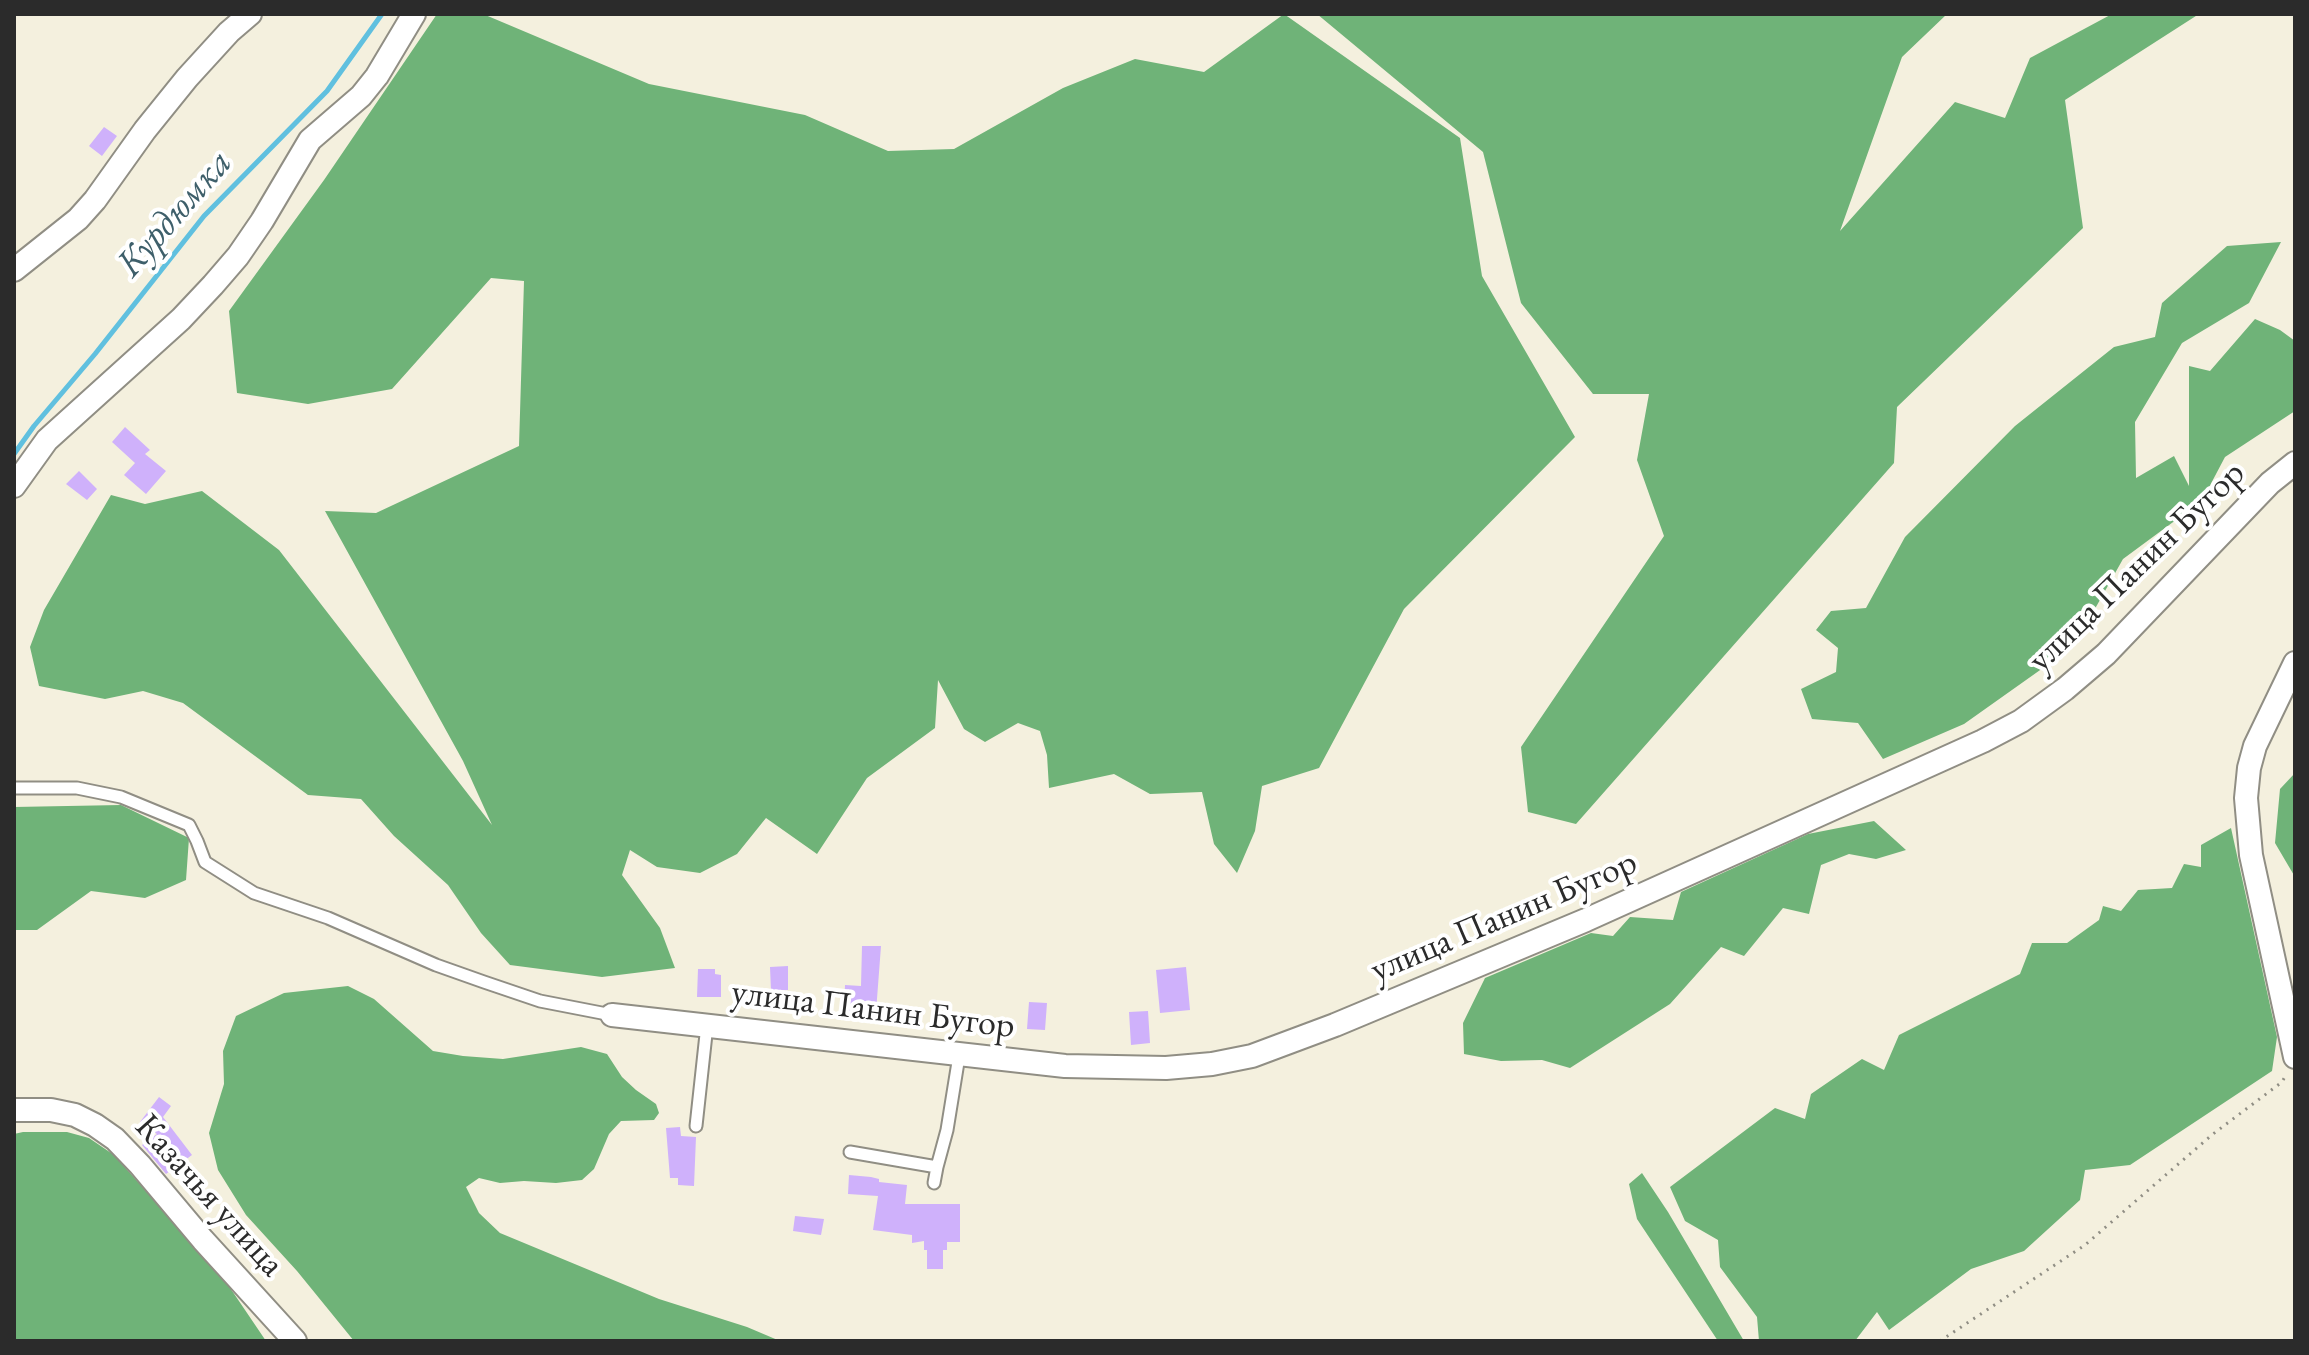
<!DOCTYPE html>
<html>
<head>
<meta charset="utf-8">
<style>
	body { margin:0 }
	#map { position:relative; width:2309px; height:1355px; overflow:hidden; background:#f4f0de; font-family:"EB Garamond",serif }
	canvas { display:block }
	.frame { position:absolute; inset:0; border:16px solid #2b2b2b; pointer-events:none }
</style>
</head>
<body>
<div id="map">
<canvas width="2309" height="1355"></canvas>
<div class="frame"></div>
</div>
<script>
const ctx = document.querySelector('canvas').getContext('2d');
ctx.lineJoin = 'round';
function paint(path, color) { ctx.fillStyle = color; ctx.fill(path, 'evenodd'); }
const toPath = rows => new Path2D(rows.map(r => 'M' + r).join(''));
function stroke(path, color, width, dash) { ctx.strokeStyle = color; ctx.lineWidth = width; ctx.lineCap = dash ? 'butt' : 'round'; ctx.setLineDash(dash || []); ctx.stroke(path); }
function label(font, color, halo, rows, align = 'center') {
  ctx.font = font + ' "EB Garamond",serif'; ctx.lineWidth = 8; ctx.setLineDash([]); ctx.textBaseline = 'middle'; ctx.strokeStyle = halo; ctx.fillStyle = color; for (const [text, x, y, turn = 0] of rows) {
    ctx.save(); ctx.translate(x, y); ctx.rotate((+turn || 0) * Math.PI / 180); ctx.textAlign = isNaN(turn) ? turn : align; if (halo) ctx.strokeText(text, 0, 0); ctx.fillText(text, 0, 0); ctx.restore();
  }
}
paint(toPath([
	[437,14,483,14,649,84,805,115,888,151,954,149,1063,88,1135,59,1204,72,1284,14,1460,138,1482,276,1575,437,1404,609,1319,768,1262,786,1255,831,1237,873,1214,844,1202,792,1150,794,1114,774,1049,788,1047,755,1040,731,1018,723,985,742,964,729,938,680,935,728,867,778,817,854,766,818,737,854,700,873,657,867,630,850,622,875,660,928,675,968,602,977,510,965,481,933,448,885,394,836,361,799,308,795,183,703,143,691,105,699,39,686,30,647,44,610,111,495,145,504,202,491,279,550,492,825,463,761,325,511,376,513,519,446,524,281,491,278,392,389,308,404,237,393,229,311,324,180],
	[1317,14,1947,14,1902,57,1840,231,1955,102,2005,118,2030,58,2112,14,2199,14,2065,100,2083,228,1897,407,1894,463,1576,824,1528,812,1521,747,1664,536,1637,460,1649,394,1593,394,1521,303,1483,152],
	[2281,242,2249,303,2182,343,2135,422,2136,478,2174,456,2189,486,2189,366,2210,371,2255,319,2280,330,2295,341,2295,411,2225,457,2206,493,2184,514,2123,559,2074,646,1964,724,1883,759,1858,723,1812,719,1801,689,1836,672,1838,648,1816,630,1831,611,1866,608,1905,537,2015,426,2114,347,2155,337,2162,303,2227,246],
	[2295,773,2295,877,2275,843,2280,789],
	[121,805,189,838,186,880,145,898,91,891,37,930,14,930,14,807],
	[1874,821,1906,850,1876,859,1849,854,1821,865,1809,914,1783,908,1744,956,1721,947,1670,1004,1570,1068,1542,1060,1501,1061,1464,1054,1463,1023,1485,978,1591,933,1613,936,1630,917,1673,920,1681,892,1808,834],
	[2231,828,2277,1037,2272,1071,2130,1165,2085,1170,2080,1200,2024,1251,1971,1269,1889,1330,1877,1312,1855,1341,1759,1341,1757,1317,1720,1267,1718,1240,1685,1221,1670,1187,1775,1108,1805,1119,1811,1094,1862,1059,1884,1070,1899,1035,2020,974,2032,943,2067,943,2099,920,2103,906,2121,911,2138,890,2172,888,2184,864,2201,867,2201,845],
	[348,986,374,999,433,1051,463,1056,503,1059,581,1047,607,1054,622,1077,636,1090,656,1104,659,1113,654,1120,621,1121,609,1134,594,1169,582,1180,556,1183,524,1181,500,1183,479,1178,466,1187,479,1213,500,1233,659,1299,747,1327,780,1341,354,1341,297,1271,246,1215,218,1170,209,1133,224,1084,223,1051,236,1016,284,993],
	[23,1132,67,1132,89,1138,114,1155,222,1276,266,1341,14,1341,14,1134],
	[1642,1173,1668,1212,1744,1341,1718,1341,1637,1219,1629,1184]
]), '#6fb378');
stroke(toPath([
	[14,454,34,426,95,354,204,216,327,91,382,14]
]), '#60c0df', 5);
paint(toPath([
	[104,127,117,136,102,156,89,146],
	[125,427,150,450,145,454,166,471,146,494,124,475,135,463,112,442],
	[79,471,97,489,87,500,66,484],
	[862,946,881,946,876,1012,844,1011,845,985,861,986],
	[788,966,788,990,771,991,770,967],
	[1186,967,1190,1010,1160,1013,1156,970],
	[698,969,715,969,715,974,721,975,721,997,697,997],
	[1029,1002,1047,1003,1045,1030,1027,1029],
	[1148,1011,1150,1043,1131,1045,1129,1012],
	[159,1097,171,1106,163,1117,192,1155,166,1174,142,1145,157,1134,140,1122],
	[680,1127,681,1136,696,1137,694,1186,678,1185,678,1178,670,1178,666,1128],
	[849,1175,871,1177,879,1179,879,1182,907,1185,905,1204,960,1204,960,1242,947,1242,947,1250,943,1250,943,1269,927,1269,927,1250,924,1250,924,1241,912,1243,912,1235,873,1230,878,1196,848,1194],
	[795,1216,824,1219,821,1235,793,1231]
]), '#cfb1fb');
const lane = toPath([
	[14,788,77,788,121,797,189,825,197,841,205,862,254,893,328,918,436,965,484,982,540,1001,612,1015],
	[696,1126,707,1025],
	[850,1152,937,1167,947,1130,959,1056],
	[934,1183,937,1167]
]);
const street = toPath([
	[14,270,78,219,95,200,145,130,187,78,229,32,250,14],
	[14,486,47,440,181,319,213,285,238,256,262,221,310,140,361,96,377,76,414,14],
	[2295,663,2255,746,2249,768,2246,798,2251,855,2295,1057],
	[612,1015,1065,1066,1166,1068,1212,1064,1252,1056,1335,1025,1586,920,1983,741,2021,721,2065,689,2106,654,2270,483,2295,463],
	[14,1110,51,1110,75,1115,95,1125,115,1139,140,1165,203,1240,295,1341]
]);
stroke(lane, '#908e84', 15);
stroke(street, '#908e84', 26);
stroke(toPath([
	[1940,1341,2085,1245,2213,1134,2282,1082,2287,1073]
]), '#908e84', 3, [2, 6]);
stroke(lane, '#fff', 11);
stroke(street, '#fff', 22);
label('36px', '#2b2b2b', '#fff', [
	["улица Панин Бугор",2137,567,-44],
	["улица Панин Бугор",1504,917,-23],
	["улица Панин Бугор",873,1010,7],
	["Казачья улица",209,1196,48]
]);
label('italic 38px', '#3e5f6a', '#fff', [
	["Курдюмка",175,214,-49]
]);
</script>
</body>
</html>
